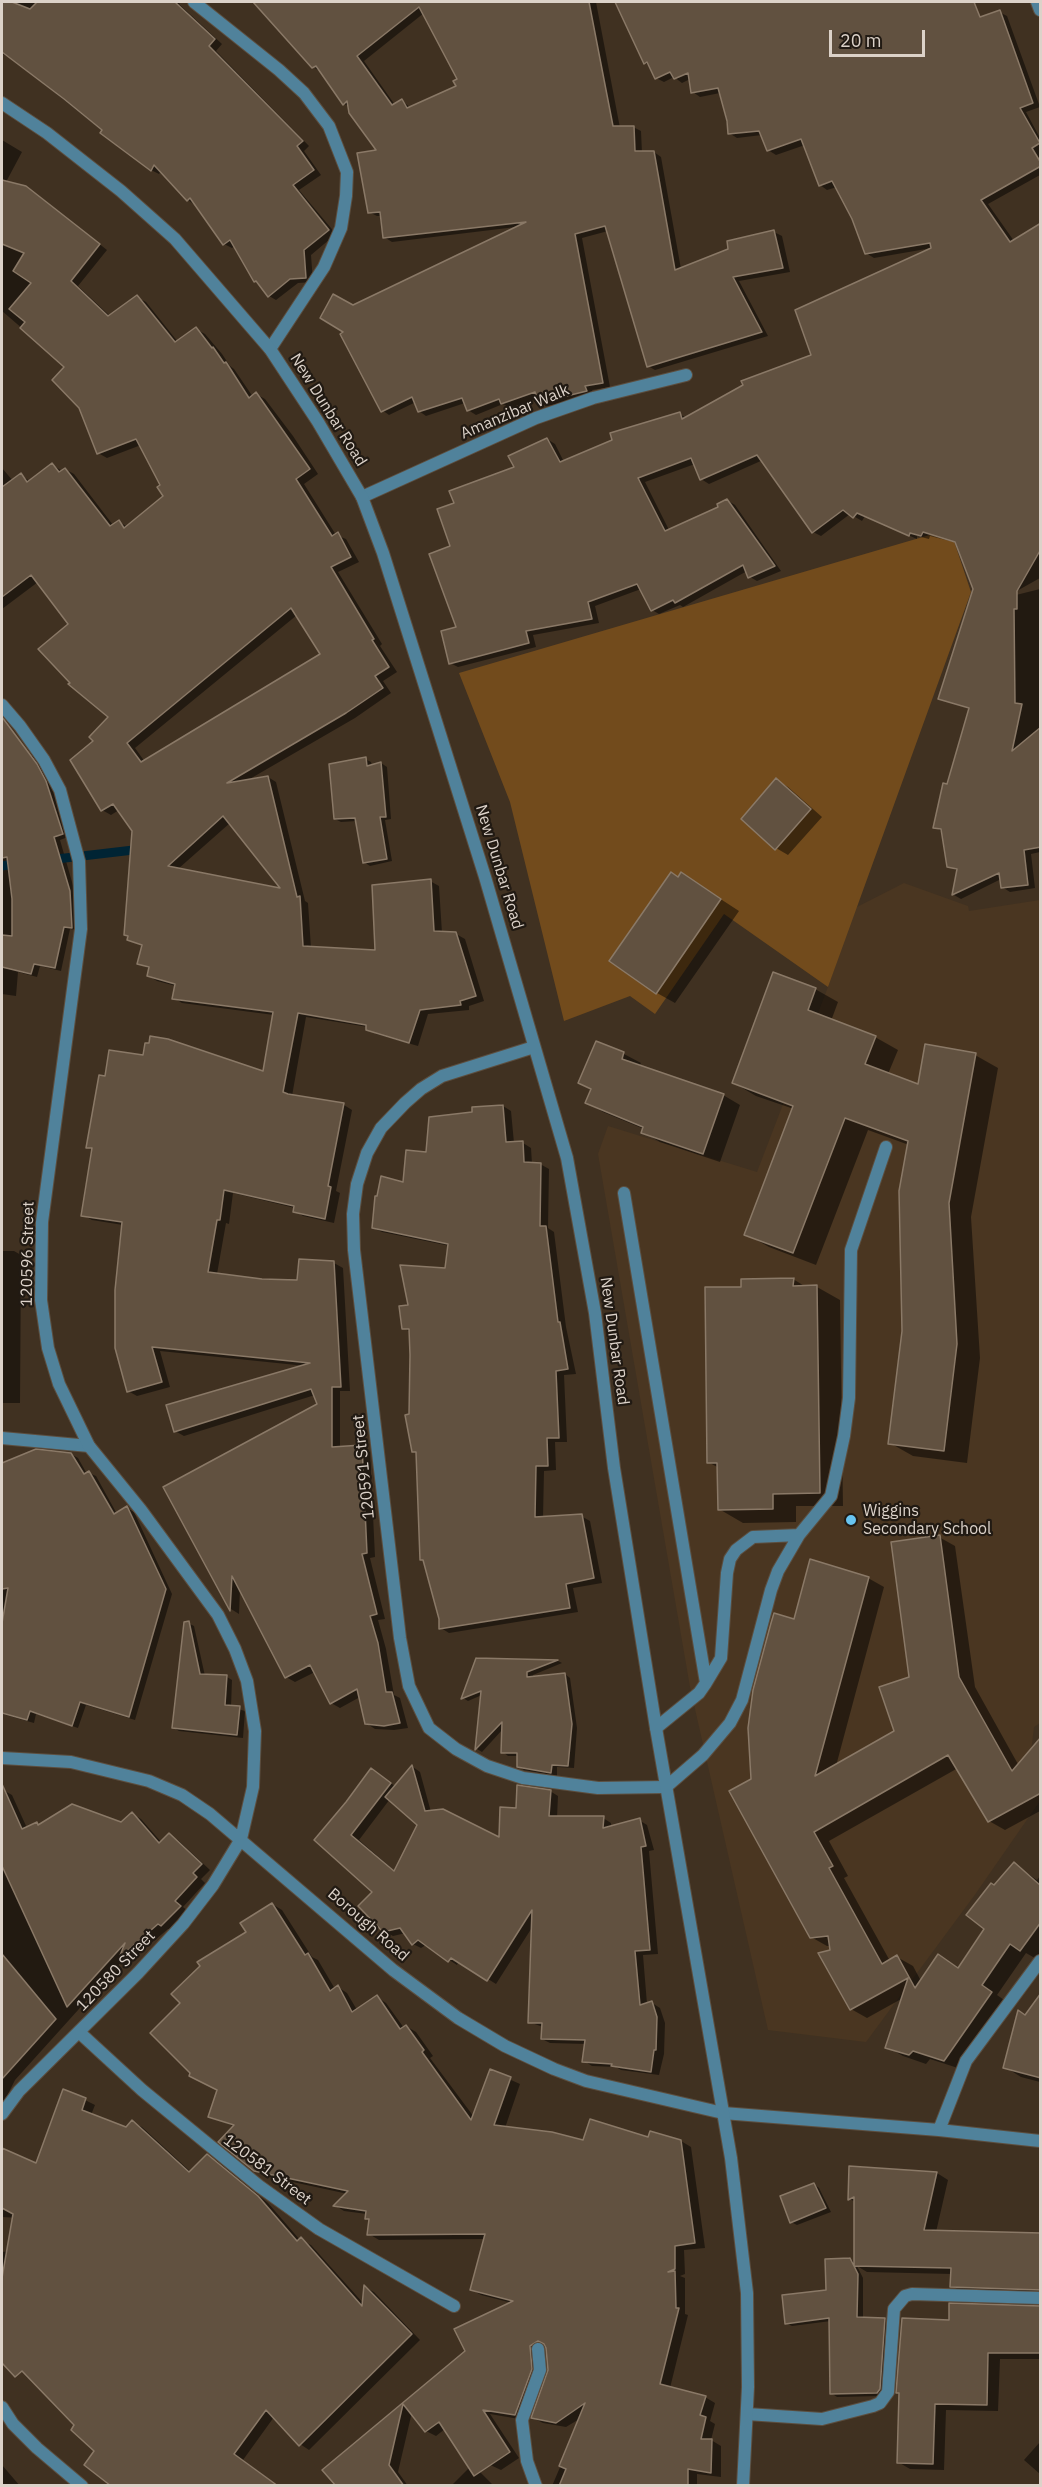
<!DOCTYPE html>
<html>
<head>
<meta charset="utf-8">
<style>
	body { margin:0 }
	#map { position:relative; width:1042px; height:2487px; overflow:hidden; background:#403121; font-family:"IBM Plex Sans",sans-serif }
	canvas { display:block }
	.frame { position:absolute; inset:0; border:3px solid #dcd2c9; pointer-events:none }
	.scale { position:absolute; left:829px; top:30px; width:96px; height:27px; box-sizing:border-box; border:3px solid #dcd2c9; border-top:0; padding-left:8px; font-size:18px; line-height:21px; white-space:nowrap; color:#dcd2c9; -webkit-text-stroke:4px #211a13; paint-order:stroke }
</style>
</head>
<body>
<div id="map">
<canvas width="1042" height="2487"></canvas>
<div class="frame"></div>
<div class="scale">20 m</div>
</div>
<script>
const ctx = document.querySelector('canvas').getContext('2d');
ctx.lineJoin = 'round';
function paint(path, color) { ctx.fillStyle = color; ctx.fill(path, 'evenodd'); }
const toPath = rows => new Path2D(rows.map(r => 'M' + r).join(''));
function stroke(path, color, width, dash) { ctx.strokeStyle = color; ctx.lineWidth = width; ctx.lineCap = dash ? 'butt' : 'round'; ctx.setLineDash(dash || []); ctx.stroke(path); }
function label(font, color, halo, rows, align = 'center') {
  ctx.font = font + ' "IBM Plex Sans",sans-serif'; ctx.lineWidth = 4.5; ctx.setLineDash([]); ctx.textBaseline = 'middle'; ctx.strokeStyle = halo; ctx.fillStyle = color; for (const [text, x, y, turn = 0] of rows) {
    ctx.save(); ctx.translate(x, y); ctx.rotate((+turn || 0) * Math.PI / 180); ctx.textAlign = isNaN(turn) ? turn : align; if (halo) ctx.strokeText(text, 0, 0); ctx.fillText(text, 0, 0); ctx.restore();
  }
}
paint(toPath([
	[904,883,968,906,969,911,1040,900,1040,1723,1034,1727,1028,1778,1040,1797,1040,1801,974,1896,866,2042,768,2030,690,1687,598,1154,608,1126,757,1172,828,987,855,908]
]), '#4a3621');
paint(toPath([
	[950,529,971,592,828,987,724,914,655,1014,630,996,564,1021,510,802,459,673]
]), '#724b1c');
paint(toPath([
	[2,2,181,2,179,4,222,44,216,51,309,146,304,151,321,175,299,190,336,234,311,255,313,282,298,283,276,300,269,296,255,281,235,246,232,248,224,244,195,205,188,200,161,171,159,174,151,170,13,59,2,54],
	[253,2,596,2,620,128,633,127,641,131,642,153,654,152,661,157,681,269,774,232,782,236,790,272,739,281,768,336,655,370,648,366,608,231,582,238,610,387,592,390,594,395,547,406,539,402,538,398,510,408,503,404,476,415,468,410,465,403,426,416,419,411,416,402,389,415,382,410,346,332,353,306,516,227,392,242,384,237,382,216,377,216,369,212,378,151,349,106,344,104,321,72,313,67],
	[424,13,459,79,458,87,411,108,402,101,395,105,364,61],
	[617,2,904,2,839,25,852,61,999,12,1007,16,1040,107,1026,112,1040,138,1040,175,988,204,1014,241,1040,225,1040,578,1015,592,1016,595,1040,589,1040,852,1031,854,1035,888,1010,892,1002,887,1001,879,961,899,954,895,958,871,948,866,943,832,935,827,970,709,940,698,974,589,958,543,930,536,929,539,917,536,917,539,865,516,862,521,850,514,821,536,813,532,763,460,709,484,701,479,695,464,645,482,669,530,720,507,727,500,735,505,781,571,757,581,750,577,747,571,683,607,680,605,659,614,652,610,641,589,595,606,599,623,533,635,536,647,458,667,450,663,458,628,452,546,456,504,516,468,547,439,555,444,564,462,679,414,687,418,813,356,932,248,874,258,866,253,853,218,837,187,827,190,820,185,805,145,776,155,768,150,762,135,737,138,729,133,720,93,700,97,693,92,690,79,682,83,674,77,664,82,656,78,651,66,645,63],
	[2,140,22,152,6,182,26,187,35,193,107,250,78,286,110,316,137,297,146,302,178,342,196,329,205,334,222,354,230,366,234,369,253,397,256,394,265,399,293,436,318,474,304,484,336,535,346,539,359,562,338,572,382,644,380,646,397,672,383,681,391,693,355,718,248,780,268,777,276,782,305,901,308,903,311,948,377,952,430,881,439,886,442,933,456,934,465,939,484,1001,469,1006,469,1010,428,1014,418,1046,376,1034,368,1027,306,1017,292,1096,344,1105,352,1110,336,1191,340,1193,334,1223,303,1216,295,1211,295,1208,233,1193,229,1224,226,1223,217,1274,262,1281,298,1282,334,1263,343,1268,350,1391,340,1391,340,1448,361,1447,370,1452,375,1557,370,1558,385,1619,378,1620,386,1649,394,1695,400,1698,408,1728,394,1730,375,1729,366,1723,360,1697,340,1708,331,1703,315,1672,295,1682,286,1677,240,1588,239,1614,231,1609,165,1488,319,1404,315,1395,184,1436,175,1431,306,1366,160,1351,170,1387,137,1396,128,1391,123,1225,92,1220,83,1215,93,1150,88,1147,264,1073,274,1015,182,1003,174,998,176,986,157,981,149,976,150,969,138,963,143,946,129,940,133,831,119,810,111,815,102,810,96,742,110,717,70,624,38,582,2,609,2,468,13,481,21,475,31,482,53,465,62,471,65,469,74,474,113,525,119,522,128,527,165,496,162,485,141,445,107,458,98,453,67,367,2,311],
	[297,615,322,655,145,762,135,748],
	[230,823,284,891,178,869],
	[2,731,33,756,52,785,68,837,60,840,76,896,78,930,70,929,61,971,40,966,37,977,18,972,16,996,2,994],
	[365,759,371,762,372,766,381,763,387,767,391,819,385,820,392,861,370,866,364,862,357,821,341,822,335,819],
	[776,780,788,787,822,817,788,855,776,848],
	[682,874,739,911,675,1003,657,993,679,878],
	[815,989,838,1002,831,1021,875,1037,898,1050,888,1074,919,1086,975,1055,998,1068,971,1217,980,1358,967,1463,913,1456,890,1443,904,1331,909,1145,868,1130,816,1265,769,1247,746,1234,794,1109,756,1096,734,1083],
	[597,1042,624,1054,641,1063,639,1067,723,1095,740,1105,720,1162,660,1142,643,1132,644,1129,603,1112,587,1103,592,1090,580,1083],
	[503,1106,511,1111,514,1143,523,1143,531,1148,532,1164,540,1164,549,1169,548,1228,554,1232,566,1327,576,1374,564,1375,567,1442,555,1442,556,1470,544,1471,543,1518,581,1516,590,1521,602,1583,573,1588,578,1612,449,1633,441,1628,417,1454,414,1452,410,1416,410,1332,404,1328,410,1306,447,1269,450,1246,382,1232,373,1228,428,1153,474,1113],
	[2,1251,14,1251,21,1255,20,1403,2,1403],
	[793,1279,806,1287,817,1287,840,1300,843,1506,796,1506,796,1522,743,1523,719,1509,719,1468,708,1462,743,1288],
	[2,1454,3,1464,71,1454,78,1458,87,1474,89,1473,96,1476,117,1514,127,1508,134,1512,172,1594,135,1720,86,1705,78,1728,36,1714,34,1723,2,1714],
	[939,1537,955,1546,975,1687,1019,1766,1040,1740,1040,1811,1005,1830,989,1821,958,1768,829,1841,848,1876,844,1878,890,1961,897,1957,913,1966,921,1981,939,1956,959,1968,986,1929,994,1887,1014,1864,1037,1880,1040,1876,1040,1961,1026,1953,997,1995,1007,2002,961,2069,930,2059,926,2064,903,2056,887,2047,903,1998,867,2018,851,2009,831,1946,827,1946,811,1937,752,1780,795,1621,868,1578,884,1587,836,1766,896,1732,910,1678],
	[188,1623,194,1626,205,1676,227,1677,232,1680,231,1707,245,1711,243,1738,179,1731,174,1728],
	[477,1659,558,1661,562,1663,533,1675,533,1678,565,1674,570,1678,577,1728,574,1768,557,1767,557,1776,524,1770,518,1766,518,1756,508,1756,503,1752,503,1729,482,1752,477,1749,482,1695,468,1701,463,1698],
	[413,1767,420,1772,431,1812,501,1839,518,1809,550,1791,558,1796,557,1818,603,1818,611,1823,611,1827,639,1820,647,1825,654,1850,649,1851,658,1954,643,1955,647,2004,652,2003,660,2008,665,2023,664,2054,659,2075,621,2070,616,2067,592,2066,584,2061,586,2044,550,2043,542,2039,543,2027,529,2022,533,1926,496,1984,459,1961,457,1965,426,1945,421,1948,413,1944,406,1933,393,1936,384,1931,374,1892,316,1839,380,1775,396,1787],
	[390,1799,419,1825,395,1871,359,1840],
	[3,1790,12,1795,27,1828,37,1824,40,1826,121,1824,132,1814,141,1819,162,1843,170,1835,178,1840,210,1870,201,1879,205,1883,183,1907,189,1912,171,1930,168,1929,129,1962,124,1959,15,2080,2,2106,2,1791],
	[272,1904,282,1910,312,1957,318,1960,335,1989,338,1987,347,1993,357,2010,377,1997,386,2003,404,2028,406,2026,416,2032,433,2056,430,2058,474,2117,491,2071,520,2084,505,2128,584,2141,649,2139,681,2141,691,2147,705,2248,684,2250,685,2274,680,2276,685,2278,685,2314,688,2315,670,2388,705,2397,715,2403,710,2421,715,2424,711,2440,721,2446,721,2477,697,2474,697,2486,552,2486,581,2418,566,2427,543,2423,533,2418,550,2370,547,2346,544,2347,540,2352,525,2420,490,2414,519,2458,501,2470,469,2455,445,2429,436,2436,426,2431,412,2412,398,2472,408,2486,338,2486,324,2470,466,2352,512,2303,481,2295,472,2290,485,2239,379,2240,369,2234,370,2219,367,2214,344,2211,336,2206,348,2194,265,2176,255,2170,235,2127,210,2116,218,2090,248,1933],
	[1040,1996,1040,2082,1021,2077,1005,2067,1025,2016],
	[85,2100,95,2105,91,2115,126,2128,132,2122,142,2127,191,2172,207,2156,217,2161,268,2203,300,2240,311,2245,364,2304,365,2287,374,2292,420,2340,309,2450,300,2444,274,2417,243,2460,278,2486,142,2486,76,2425,2,2325,2,2252,111,2238,111,2223,2,2217,2,2187,37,2165],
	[851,2168,937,2173,948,2180,936,2232,1040,2234,1040,2295,963,2293,952,2286,952,2274,867,2272,857,2266,863,2278,863,2319,885,2319,890,2323,883,2396,837,2397,831,2393,831,2321,792,2326,786,2323,828,2291,850,2259,856,2263,855,2202,850,2199],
	[814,2184,819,2188,831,2212,797,2225,791,2222],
	[1040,2308,1040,2359,1000,2359,998,2411,946,2410,944,2470,910,2469,898,2462,950,2321],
	[1040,2442,1040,2474,1024,2460],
	[2,2465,20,2486,2,2486],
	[470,2467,480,2472,494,2486,451,2486]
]), '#0007');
stroke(toPath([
	[48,860,142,849],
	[2,866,20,863]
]), '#002434', 9);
const building = toPath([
	[2,2,12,2,30,9,37,2,175,2,215,39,209,46,303,141,297,146,314,170,293,185,329,230,304,250,306,278,290,279,268,297,256,281,254,282,230,240,223,245,190,198,187,201,154,165,151,171,100,133,102,130,64,99,2,52,2,2],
	[253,2,589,2,613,126,634,126,635,151,654,151,675,270,728,249,727,241,774,230,783,268,733,277,762,332,647,367,605,226,575,234,603,383,585,386,587,391,538,403,535,392,501,404,499,399,467,411,462,398,418,412,412,397,381,412,340,334,343,332,320,318,333,294,353,305,526,222,383,238,380,212,368,213,357,153,376,150,349,113,347,101,343,105,316,66,312,68,253,2],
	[419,7,457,79,453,81,456,86,407,108,402,99,392,105,357,56,419,7],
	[615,2,974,2,980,17,1000,10,1033,103,1020,108,1040,143,1032,148,1041,163,1041,166,981,200,1010,242,1041,223,1041,549,1017,591,1017,609,1014,609,1015,703,1022,704,1012,751,1041,727,1041,847,1024,850,1028,885,1001,888,999,873,952,895,957,869,947,867,941,829,933,828,943,783,947,784,969,708,938,699,973,589,955,542,923,532,921,536,910,533,909,536,857,513,853,518,843,510,812,533,757,455,700,480,691,458,638,478,665,531,718,507,717,504,727,499,775,566,748,578,743,565,675,603,673,600,651,611,637,584,588,602,592,619,526,631,529,643,449,664,441,631,456,627,429,554,450,546,437,509,454,503,449,491,514,467,508,456,547,438,560,462,612,440,610,433,680,412,682,419,743,385,741,381,811,355,795,310,931,248,930,243,865,254,852,219,832,181,819,186,801,139,767,151,759,131,728,134,727,121,718,88,691,93,688,73,674,79,670,72,655,79,647,62,644,64,615,2],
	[2,180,26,186,100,244,71,281,108,316,137,295,175,342,196,327,212,348,213,347,224,363,226,362,249,398,256,392,310,469,296,479,332,536,338,532,351,557,331,567,374,639,372,640,389,667,375,676,383,688,346,713,227,783,268,776,297,897,300,896,303,946,375,950,372,885,431,879,434,931,456,932,476,996,460,1001,461,1005,420,1010,409,1043,366,1030,366,1025,298,1013,283,1092,288,1094,344,1103,328,1186,331,1187,325,1219,293,1212,294,1206,224,1190,220,1220,217,1220,208,1272,262,1279,297,1280,299,1259,334,1261,341,1387,332,1387,332,1447,362,1445,367,1553,362,1554,377,1614,370,1616,378,1643,386,1692,392,1692,400,1723,384,1726,365,1724,357,1689,330,1704,310,1665,285,1678,232,1576,230,1611,163,1487,317,1404,311,1389,174,1432,166,1405,310,1363,152,1347,162,1382,127,1392,115,1348,115,1290,122,1222,81,1216,92,1148,86,1148,99,1075,105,1076,109,1050,143,1055,145,1043,149,1043,150,1036,168,1039,263,1071,273,1012,172,999,175,984,147,976,149,967,137,964,142,945,127,940,128,936,124,935,132,831,113,804,101,811,70,760,93,741,89,737,108,717,68,684,70,683,38,649,68,624,31,575,2,597,2,487,21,473,27,482,52,463,59,472,65,468,110,526,119,520,124,528,163,496,157,487,160,485,136,439,97,454,79,408,52,380,64,367,20,328,25,322,9,309,31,283,13,271,24,253,2,244,2,180],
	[291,608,320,654,141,762,127,743,291,608],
	[223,816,280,888,168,866,223,816],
	[2,717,37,764,46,781,63,834,54,837,70,891,72,928,64,927,55,968,34,964,31,974,2,967,2,935,12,936,12,899,7,857,2,858,2,717],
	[366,757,367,766,381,762,386,817,380,817,387,859,363,863,355,818,334,819,329,764,366,757],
	[776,778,811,809,775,850,741,819,776,778],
	[671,872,678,877,681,872,721,899,656,994,609,961,671,872],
	[773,972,816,988,808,1010,876,1036,865,1064,918,1084,925,1044,976,1053,949,1203,957,1344,944,1451,888,1444,902,1331,899,1191,908,1141,845,1118,793,1253,744,1235,793,1106,732,1083,773,972],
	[596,1041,624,1052,622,1059,724,1094,703,1154,641,1133,643,1127,585,1103,591,1089,578,1083,596,1041],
	[503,1105,506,1142,523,1141,524,1162,541,1163,540,1226,546,1226,558,1322,560,1322,568,1369,556,1371,559,1438,547,1438,548,1466,536,1466,535,1517,582,1514,594,1578,566,1584,570,1608,439,1629,439,1619,423,1560,420,1560,416,1452,412,1452,405,1415,409,1414,410,1355,409,1329,402,1329,399,1306,408,1305,400,1265,445,1268,448,1244,372,1228,375,1196,377,1196,381,1176,403,1182,406,1150,426,1152,429,1117,472,1112,472,1107,503,1105],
	[794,1278,793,1286,817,1285,820,1493,773,1494,773,1509,718,1510,717,1463,707,1463,705,1287,741,1287,741,1279,794,1278],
	[36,1449,71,1453,84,1474,89,1471,114,1514,127,1506,166,1589,129,1717,80,1702,72,1726,30,1711,27,1720,2,1713,2,1623,8,1588,2,1589,2,1463,36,1449],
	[940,1535,959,1677,1012,1771,1041,1737,1041,1793,988,1822,948,1755,814,1832,833,1866,829,1868,882,1964,897,1955,915,1988,938,1954,958,1968,984,1929,966,1915,991,1883,994,1885,1014,1862,1041,1886,1041,1922,1020,1951,1010,1944,982,1985,992,1992,944,2061,913,2051,909,2055,885,2048,908,1978,850,2010,818,1953,830,1950,828,1936,810,1938,729,1791,751,1779,748,1728,753,1690,771,1623,774,1613,794,1619,810,1559,869,1577,815,1776,894,1731,879,1687,909,1677,891,1542,940,1535],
	[189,1621,200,1674,227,1675,225,1705,240,1706,237,1735,172,1728,184,1622,189,1621],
	[476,1658,558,1660,527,1672,527,1677,565,1673,572,1724,568,1766,552,1765,551,1773,517,1767,517,1753,501,1753,502,1722,475,1750,481,1691,461,1699,476,1658],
	[412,1765,425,1811,443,1809,499,1837,500,1807,516,1808,517,1785,551,1790,549,1816,604,1816,603,1828,640,1818,646,1846,641,1847,650,1950,635,1951,640,2005,652,2001,657,2017,656,2050,654,2050,651,2072,611,2066,612,2064,582,2062,585,2040,541,2039,542,2023,528,2023,532,1910,487,1981,451,1958,448,1962,418,1940,412,1945,400,1928,383,1932,358,1906,372,1892,314,1840,346,1802,371,1768,391,1783,351,1835,394,1871,417,1825,385,1797,412,1765],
	[2,1784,22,1829,37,1822,38,1825,72,1804,121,1822,132,1812,159,1843,169,1833,202,1864,193,1873,197,1877,175,1901,181,1906,161,1926,158,1924,119,1958,125,1943,67,2007,2,1866,2,1784],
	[272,1903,305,1955,308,1953,330,1991,338,1985,352,2012,377,1995,400,2029,406,2025,424,2050,422,2052,471,2120,490,2069,511,2077,494,2125,552,2132,583,2140,590,2119,648,2137,650,2131,681,2140,695,2243,675,2246,675,2269,668,2272,675,2271,676,2308,679,2308,660,2384,706,2396,700,2415,706,2417,701,2439,712,2439,711,2473,688,2469,688,2486,559,2486,566,2469,559,2466,585,2403,556,2423,531,2418,548,2370,546,2348,544,2344,538,2341,530,2346,532,2369,515,2415,483,2410,510,2452,474,2476,439,2422,425,2432,403,2404,389,2465,404,2486,336,2486,322,2470,465,2351,454,2329,513,2301,470,2290,485,2234,367,2235,369,2219,365,2219,366,2211,333,2206,348,2191,254,2171,218,2142,234,2125,208,2117,217,2090,189,2076,190,2073,150,2033,180,2003,171,1994,200,1966,197,1962,246,1932,240,1923,272,1903],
	[2,1954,56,2019,2,2079,2,1954],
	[1041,1993,1041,2078,1003,2068,1018,2010,1025,2015,1041,1993],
	[63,2089,86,2098,82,2110,126,2127,132,2120,189,2172,207,2154,258,2196,297,2241,301,2237,362,2306,364,2285,412,2334,299,2446,266,2410,234,2454,278,2486,111,2486,84,2465,94,2451,71,2430,74,2425,22,2371,15,2377,2,2363,2,2278,13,2214,2,2208,2,2148,36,2163,63,2089],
	[849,2166,937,2172,924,2230,1041,2233,1041,2290,950,2287,951,2268,854,2266,854,2197,848,2200,849,2166],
	[814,2183,826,2208,790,2223,780,2196,814,2183],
	[850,2258,858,2274,857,2317,885,2318,880,2389,877,2393,830,2394,829,2318,785,2324,782,2295,826,2290,825,2259,850,2258],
	[949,2303,1041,2306,1041,2353,988,2353,987,2405,935,2404,933,2464,897,2463,899,2393,896,2393,902,2318,949,2320,949,2303]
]);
paint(building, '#615140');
stroke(building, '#8a7967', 1.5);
const service = toPath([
	[624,1193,706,1683,699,1693,656,1728],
	[2,1438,89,1446],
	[706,1683,721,1658,727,1573,730,1559,736,1550,753,1537,799,1535],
	[666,1787,703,1755,730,1723,742,1700,771,1590,778,1571,799,1535,831,1496,844,1436,849,1398,851,1250,886,1147]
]);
const minor = toPath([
	[194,2,279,70,304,93,329,126,347,172,346,196,341,228,324,267,270,349],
	[1037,2,1040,10],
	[362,497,536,418,593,398,686,375],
	[2,705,20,726,44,760,60,790,79,861,81,929,42,1222,41,1300,48,1348,59,1384,89,1446,141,1510,218,1615,235,1649,247,1681,255,1731,253,1787,241,1839,213,1885,183,1924,138,1973,19,2091,2,2114],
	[534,1047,442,1076,421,1089,405,1103,381,1128,367,1153,357,1184,353,1214,354,1250,400,1638,409,1686,429,1728,456,1749,487,1766,523,1778,598,1788,666,1787],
	[2,1758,71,1762,149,1781,182,1795,210,1814,393,1970,458,2018,505,2046,554,2069,586,2081,723,2113,939,2130,1040,2141],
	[80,2033,142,2090,259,2186,319,2229,454,2306],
	[939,2130,966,2061,1040,1961],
	[2,2407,13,2424,37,2448,82,2486],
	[747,2414,822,2419,873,2406,880,2403,888,2392,894,2309,905,2296,912,2294,1040,2298],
	[536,2486,527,2461,522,2420,540,2370,538,2349]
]);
const tertiary = toPath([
	[2,103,47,133,121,191,175,239,270,349,318,422,362,497,383,553,485,877,567,1158,595,1313,614,1468,656,1728,731,2158,747,2293,748,2387,743,2486]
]);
stroke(service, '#5c4e3f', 14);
stroke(minor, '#5c4e3f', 14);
stroke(tertiary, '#5c4e3f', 14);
stroke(service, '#50829b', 12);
stroke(minor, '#50829b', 12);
stroke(tertiary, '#50829b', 12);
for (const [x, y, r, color] of [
	[851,1520,6,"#68c4f0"]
]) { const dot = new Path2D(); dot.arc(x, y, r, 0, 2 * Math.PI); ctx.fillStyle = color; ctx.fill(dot); stroke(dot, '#211a13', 2); }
label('16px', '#dcd2c9', '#211a13', [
	["New Dunbar Road",328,410,58],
	["Amanzibar Walk",515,412,-23],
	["New Dunbar Road",499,867,73],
	["120596 Street",28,1254,-89],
	["New Dunbar Road",614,1341,82],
	["120591 Street",364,1467,-96],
	["Borough Road",368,1925,41],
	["120580 Street",116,1971,-46],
	["120581 Street",267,2170,37]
]);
label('16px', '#dcd2c9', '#211a13', [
	["Wiggins",863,1511],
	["Secondary School",863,1529]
], 'left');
</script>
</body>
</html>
